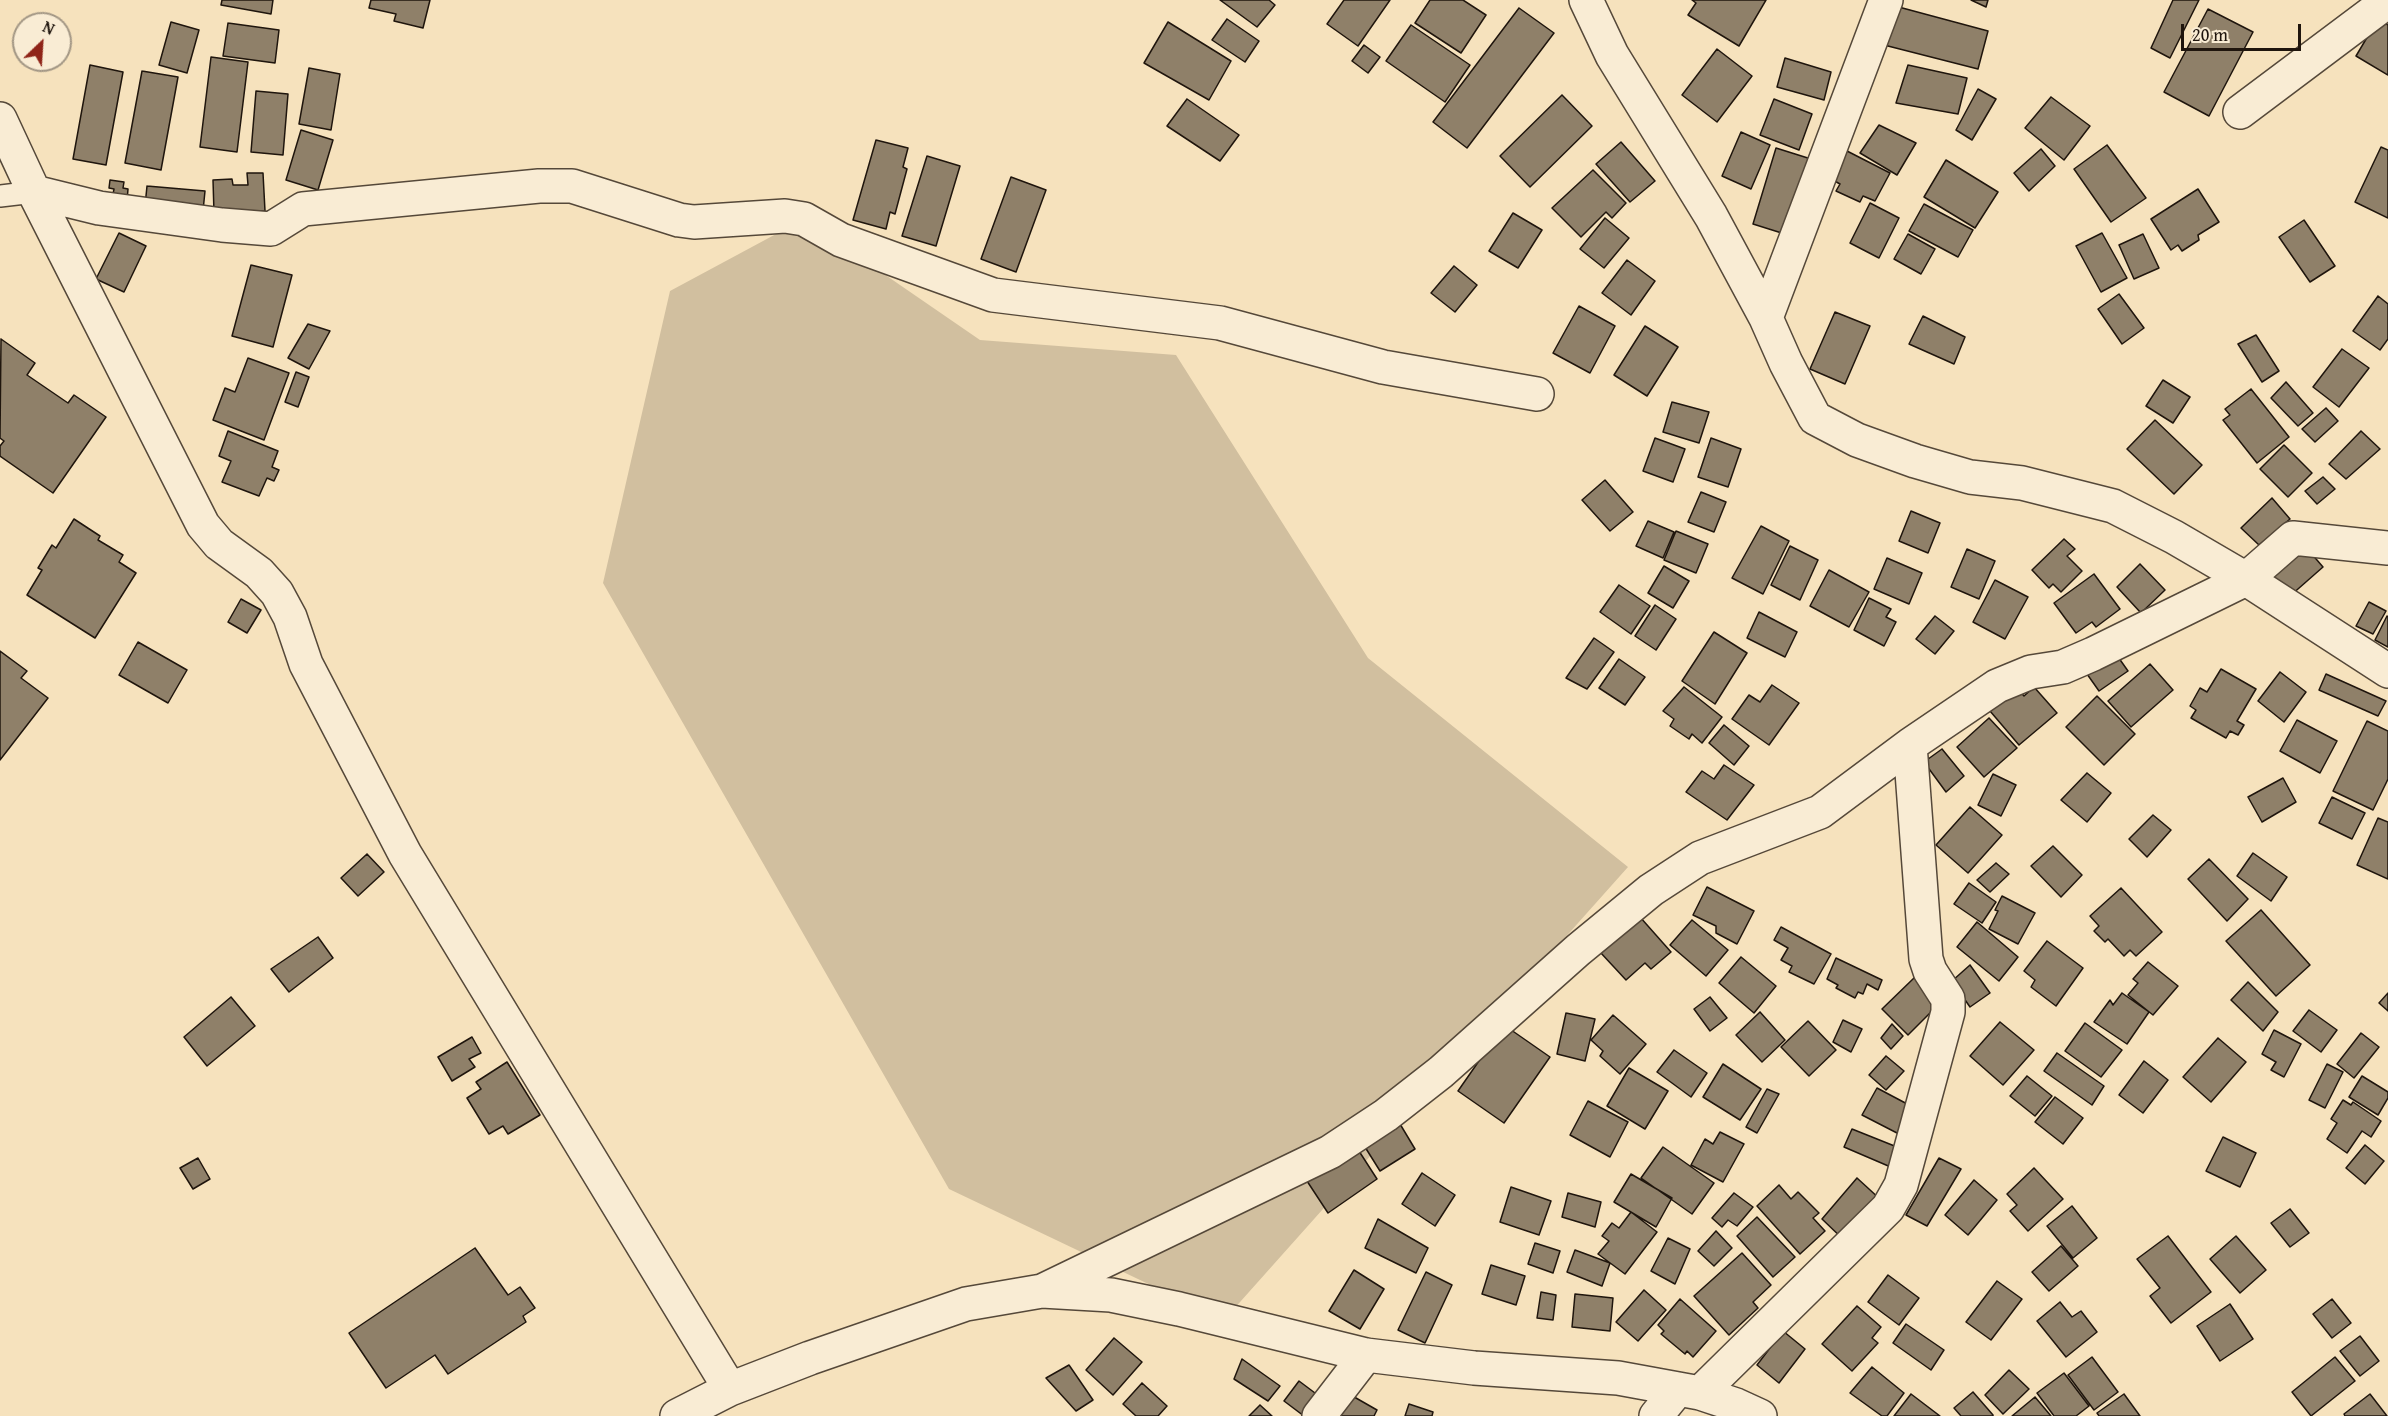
<!DOCTYPE html>
<html>
<head>
<meta charset="utf-8">
<style>
	body { margin:0 }
	#map { position:relative; width:2388px; height:1416px; overflow:hidden; background:#f6e2bd; font-family:"Gentium Book Plus",serif }
	canvas { display:block }
	.north { position:absolute; left:12px; top:12px; width:60px; height:60px; box-sizing:border-box; background:#f9ecd4; border:2px solid #a29684; border-radius:50%; rotate:25deg; font-size:16px; font-weight:700; line-height:24px; text-align:center; color:#1f150d }
	.north::after { content:''; display:block; margin:auto; width:21px; height:27px; background:#8f2418; clip-path:polygon(50% 0,100% 100%,50% 72%,0 100%) }
	.scale { position:absolute; left:2181px; top:24px; width:120px; height:27px; box-sizing:border-box; border:3px solid #1f150d; border-top:0; padding-left:8px; font-size:18px; line-height:21px; white-space:nowrap; color:#1f150d; -webkit-text-stroke:4px #f9ecd4; paint-order:stroke }
</style>
</head>
<body>
<div id="map">
<canvas width="2388" height="1416"></canvas>
<div class="north">N</div>
<div class="scale">20 m</div>
</div>
<script>
const ctx = document.querySelector('canvas').getContext('2d');
ctx.lineJoin = 'round';
function paint(path, color) { ctx.fillStyle = color; ctx.fill(path, 'evenodd'); }
const toPath = rows => new Path2D(rows.map(r => 'M' + r).join(''));
function stroke(path, color, width, dash) { ctx.strokeStyle = color; ctx.lineWidth = width; ctx.lineCap = dash ? 'butt' : 'round'; ctx.setLineDash(dash || []); ctx.stroke(path); }
paint(toPath([
	[804,219,980,340,1176,355,1368,658,1628,867,1224,1320,949,1189,603,583,670,291]
]), '#d1bf9f');
const building = toPath([
	[222,0,273,0,271,14,221,5,222,0],
	[371,0,430,0,423,28,394,21,396,14,369,8,371,0],
	[1220,0,1269,0,1275,5,1257,27,1220,0],
	[1344,0,1390,0,1358,46,1327,24,1344,0],
	[1430,0,1463,0,1486,15,1461,53,1415,23,1430,0],
	[1692,0,1766,0,1739,46,1688,15,1696,3,1692,0],
	[1971,0,1988,0,1986,7,1971,0],
	[2173,0,2199,0,2170,58,2151,48,2173,0],
	[1895,6,1988,31,1978,69,1884,45,1895,6],
	[1519,8,1554,33,1467,148,1433,122,1519,8],
	[2208,9,2253,32,2209,116,2164,92,2208,9],
	[1227,19,1259,41,1245,62,1212,40,1227,19],
	[2378,19,2388,25,2388,75,2356,56,2378,19],
	[171,22,199,30,187,73,159,65,171,22],
	[1168,22,1231,61,1209,100,1144,63,1168,22],
	[228,23,279,30,275,63,223,56,228,23],
	[1411,25,1470,65,1445,102,1386,61,1411,25],
	[1364,45,1380,57,1368,73,1352,61,1364,45],
	[1717,49,1752,76,1717,122,1682,95,1717,49],
	[211,57,248,62,237,152,200,147,211,57],
	[1785,58,1831,72,1824,100,1777,87,1785,58],
	[90,65,123,72,106,165,73,159,90,65],
	[1908,65,1967,78,1958,114,1896,103,1908,65],
	[309,68,340,74,331,130,299,124,309,68],
	[142,71,178,77,161,170,125,163,142,71],
	[1978,89,1996,99,1972,140,1956,130,1978,89],
	[256,91,288,94,283,155,251,152,256,91],
	[1562,95,1592,126,1530,187,1500,156,1562,95],
	[2051,97,2090,126,2064,160,2025,128,2051,97],
	[1187,99,1239,135,1220,161,1167,126,1187,99],
	[1774,99,1812,114,1799,150,1760,135,1774,99],
	[1879,125,1916,143,1897,175,1860,153,1879,125],
	[301,130,333,140,318,190,286,180,301,130],
	[1741,132,1770,145,1751,189,1722,176,1741,132],
	[876,140,908,148,903,167,907,169,895,214,890,212,886,229,853,220,876,140],
	[1621,142,1655,181,1630,202,1596,164,1621,142],
	[2107,145,2146,198,2111,222,2074,169,2107,145],
	[2381,147,2388,150,2388,218,2355,202,2381,147],
	[1776,148,1811,159,1788,235,1753,224,1776,148],
	[2041,149,2055,166,2029,191,2014,173,2041,149],
	[1847,151,1890,173,1875,201,1863,196,1860,202,1836,191,1840,184,1831,179,1847,151],
	[927,156,960,166,936,246,902,236,927,156],
	[1946,160,1998,192,1975,228,1924,197,1946,160],
	[1593,170,1626,203,1612,218,1606,212,1581,237,1552,208,1593,170],
	[247,173,263,173,265,211,214,213,213,180,232,179,233,185,248,185,247,173],
	[1011,177,1046,190,1016,272,981,259,1011,177],
	[110,180,124,182,123,188,128,189,127,201,112,199,114,189,109,188,110,180],
	[147,186,205,191,203,211,145,206,147,186],
	[2198,189,2219,222,2198,235,2199,240,2182,251,2178,245,2171,250,2151,219,2198,189],
	[1870,203,1899,218,1879,258,1850,243,1870,203],
	[1924,204,1973,230,1958,257,1909,231,1924,204],
	[1513,213,1542,230,1518,268,1489,251,1513,213],
	[1605,218,1629,238,1604,268,1580,249,1605,218],
	[2304,220,2335,266,2310,282,2279,237,2304,220],
	[119,233,146,246,124,292,96,279,119,233],
	[2102,233,2127,278,2101,292,2076,246,2102,233],
	[1908,234,1935,249,1921,274,1894,259,1908,234],
	[2143,234,2159,268,2134,279,2119,245,2143,234],
	[1627,260,1655,281,1631,315,1602,293,1627,260],
	[251,265,292,275,273,347,232,336,251,265],
	[1454,266,1477,285,1455,312,1431,293,1454,266],
	[2119,294,2144,328,2122,344,2098,309,2119,294],
	[2378,296,2388,304,2388,339,2380,350,2353,331,2378,296],
	[1579,306,1615,326,1590,373,1553,353,1579,306],
	[1835,312,1870,326,1845,384,1810,369,1835,312],
	[1923,316,1965,337,1954,364,1909,344,1923,316],
	[308,324,330,331,309,369,288,358,308,324],
	[1645,326,1678,347,1647,396,1614,375,1645,326],
	[2256,335,2279,371,2262,382,2238,344,2256,335],
	[1,339,35,363,27,375,68,403,74,395,106,417,53,493,0,456,0,446,4,441,0,438,1,339],
	[2342,349,2369,368,2339,407,2313,387,2342,349],
	[248,358,289,373,264,440,213,420,225,388,235,392,248,358],
	[296,372,309,377,298,407,285,402,296,372],
	[2163,380,2190,397,2173,423,2146,406,2163,380],
	[2286,382,2313,413,2298,426,2271,398,2286,382],
	[2251,389,2289,437,2257,463,2223,420,2230,415,2225,409,2251,389],
	[1672,402,1709,412,1699,443,1663,432,1672,402],
	[2326,408,2338,421,2315,442,2302,429,2326,408],
	[2155,420,2202,465,2174,494,2127,449,2155,420],
	[228,431,278,451,272,467,279,470,274,481,267,478,259,496,222,482,231,461,219,456,228,431],
	[2361,431,2380,449,2346,479,2329,464,2361,431],
	[1655,438,1685,449,1673,482,1643,471,1655,438],
	[1711,438,1741,449,1728,487,1698,477,1711,438],
	[2284,445,2312,473,2288,497,2260,469,2284,445],
	[2323,477,2335,489,2317,504,2305,491,2323,477],
	[1605,480,1633,512,1610,531,1582,500,1605,480],
	[1701,492,1726,502,1714,532,1688,522,1701,492],
	[2272,498,2290,519,2259,545,2241,528,2272,498],
	[1911,511,1940,523,1928,553,1899,541,1911,511],
	[74,519,100,536,98,540,123,555,119,562,136,573,95,638,27,595,42,570,38,568,52,545,56,548,74,519],
	[1648,521,1674,532,1663,558,1636,546,1648,521],
	[1761,526,1789,541,1763,594,1732,578,1761,526],
	[1676,531,1708,544,1696,573,1664,560,1676,531],
	[2064,539,2075,549,2067,556,2082,571,2061,592,2053,584,2049,588,2032,570,2064,539],
	[2304,545,2323,567,2290,596,2271,574,2304,545],
	[1790,546,1818,560,1800,600,1771,585,1790,546],
	[1967,549,1995,561,1979,599,1951,587,1967,549],
	[1887,558,1922,573,1909,604,1874,589,1887,558],
	[2140,564,2165,590,2141,613,2117,587,2140,564],
	[1664,566,1689,581,1673,608,1648,593,1664,566],
	[1829,570,1869,592,1849,627,1810,606,1829,570],
	[2094,574,2120,609,2096,627,2092,622,2076,633,2054,603,2094,574],
	[1995,580,2028,597,2005,639,1973,622,1995,580],
	[1619,585,1650,606,1631,634,1600,612,1619,585],
	[1869,598,1891,609,1886,617,1896,622,1884,646,1854,630,1869,598],
	[241,599,261,610,247,633,228,622,241,599],
	[2369,602,2386,611,2373,634,2356,626,2369,602],
	[1655,605,1676,619,1656,650,1635,636,1655,605],
	[1759,612,1797,632,1785,657,1747,638,1759,612],
	[1935,616,1954,631,1935,654,1916,639,1935,616],
	[2387,616,2388,617,2388,647,2375,640,2387,616],
	[1714,632,1747,653,1715,704,1682,681,1714,632],
	[1594,638,1614,652,1587,689,1566,678,1594,638],
	[138,642,187,670,168,703,119,675,138,642],
	[0,651,27,671,21,678,48,698,0,760,0,651],
	[2116,654,2128,671,2099,691,2087,674,2116,654],
	[1619,659,1645,677,1625,705,1599,688,1619,659],
	[2150,664,2173,690,2131,727,2108,701,2150,664],
	[2221,669,2256,689,2237,721,2244,725,2238,735,2230,731,2226,738,2191,718,2196,710,2190,706,2200,688,2207,692,2221,669],
	[2280,672,2306,692,2284,722,2258,701,2280,672],
	[2326,674,2386,701,2378,716,2319,690,2326,674],
	[1772,685,1799,703,1769,745,1732,719,1749,695,1760,702,1772,685],
	[1684,687,1722,717,1702,743,1692,734,1689,739,1670,726,1674,719,1663,711,1684,687],
	[2016,687,2024,696,2034,687,2057,713,2019,745,1990,711,2016,687],
	[2097,696,2135,734,2104,765,2066,727,2097,696],
	[1989,718,2017,748,1984,777,1957,747,1989,718],
	[2297,720,2337,741,2320,773,2280,751,2297,720],
	[2367,721,2388,731,2388,779,2373,810,2333,791,2367,721],
	[1724,725,1749,746,1734,765,1709,743,1724,725],
	[1942,749,1964,776,1946,792,1924,762,1942,749],
	[1724,765,1754,785,1727,820,1686,792,1702,771,1714,779,1724,765],
	[2087,773,2111,793,2087,822,2061,800,2087,773],
	[1993,774,2016,785,2001,816,1978,805,1993,774],
	[2283,778,2296,802,2262,822,2248,797,2283,778],
	[2332,797,2365,813,2352,839,2319,823,2332,797],
	[1970,807,2002,835,1968,873,1936,845,1970,807],
	[2153,815,2171,830,2147,857,2129,839,2153,815],
	[2378,818,2388,822,2388,879,2357,865,2378,818],
	[2053,846,2082,875,2061,897,2031,866,2053,846],
	[2253,853,2287,877,2271,901,2237,876,2253,853],
	[367,854,384,872,358,896,341,878,367,854],
	[2209,859,2248,899,2227,921,2188,879,2209,859],
	[1996,863,2009,874,1990,892,1977,880,1996,863],
	[1969,883,1996,902,1982,923,1954,904,1969,883],
	[1707,887,1754,911,1737,944,1716,933,1716,926,1693,915,1707,887],
	[2121,888,2162,932,2136,956,2130,950,2124,956,2108,939,2105,942,2094,931,2099,926,2090,916,2121,888],
	[2002,896,2035,913,2018,944,1989,929,1998,911,1995,910,2002,896],
	[2261,910,2310,965,2276,996,2226,941,2261,910],
	[1640,917,1671,952,1651,969,1645,963,1626,980,1600,952,1640,917],
	[1692,920,1728,950,1706,976,1670,945,1692,920],
	[1977,922,2018,957,1999,981,1957,947,1977,922],
	[1781,927,1831,954,1814,984,1789,972,1792,966,1781,960,1788,948,1774,940,1781,927],
	[318,937,333,958,289,992,271,969,318,937],
	[2047,941,2083,968,2056,1006,2031,987,2035,980,2024,971,2047,941],
	[1741,957,1776,986,1754,1013,1719,983,1741,957],
	[1836,958,1882,980,1878,990,1867,984,1863,994,1858,992,1855,998,1836,988,1838,985,1827,979,1836,958],
	[2148,962,2178,986,2153,1015,2128,995,2138,983,2133,979,2148,962],
	[1970,965,1990,993,1970,1007,1952,981,1970,965],
	[1915,977,1940,1003,1908,1035,1882,1009,1915,977],
	[2248,982,2278,1012,2263,1031,2231,1000,2248,982],
	[2122,993,2149,1012,2127,1044,2094,1022,2110,1000,2113,1005,2122,993],
	[2388,993,2388,1011,2379,1003,2388,993],
	[231,997,255,1026,207,1066,184,1037,231,997],
	[1710,997,1727,1018,1710,1031,1694,1009,1710,997],
	[2309,1010,2337,1030,2321,1052,2293,1031,2309,1010],
	[1760,1012,1785,1040,1762,1062,1736,1035,1760,1012],
	[1566,1013,1595,1019,1585,1061,1557,1054,1566,1013],
	[1613,1015,1646,1044,1620,1074,1600,1056,1603,1051,1591,1040,1613,1015],
	[1843,1020,1862,1029,1851,1052,1833,1042,1843,1020],
	[1808,1021,1836,1050,1809,1076,1781,1047,1808,1021],
	[2000,1022,2034,1050,2003,1085,1970,1056,2000,1022],
	[2085,1023,2122,1050,2101,1077,2065,1051,2085,1023],
	[1892,1024,1903,1036,1891,1049,1881,1038,1892,1024],
	[1504,1025,1550,1057,1504,1123,1458,1091,1504,1025],
	[2274,1030,2301,1044,2284,1077,2271,1070,2276,1062,2262,1054,2274,1030],
	[2361,1033,2379,1047,2354,1078,2337,1064,2361,1033],
	[472,1037,481,1053,469,1059,475,1067,452,1081,438,1057,472,1037],
	[2218,1038,2246,1062,2211,1102,2183,1077,2218,1038],
	[1674,1050,1707,1073,1691,1097,1657,1072,1674,1050],
	[2057,1053,2104,1086,2092,1105,2044,1071,2057,1053],
	[1886,1056,1904,1071,1886,1090,1869,1075,1886,1056],
	[2144,1061,2168,1080,2143,1113,2119,1095,2144,1061],
	[507,1062,540,1115,508,1134,503,1126,489,1134,467,1098,481,1089,476,1082,507,1062],
	[1723,1064,1761,1089,1740,1120,1703,1097,1723,1064],
	[2327,1064,2343,1072,2325,1108,2309,1100,2327,1064],
	[1629,1068,1668,1091,1645,1129,1607,1106,1629,1068],
	[2027,1076,2052,1096,2035,1116,2010,1096,2027,1076],
	[2362,1076,2388,1092,2388,1098,2378,1115,2349,1097,2362,1076],
	[1877,1088,1911,1106,1897,1133,1862,1115,1877,1088],
	[1767,1089,1779,1094,1757,1133,1746,1127,1767,1089],
	[2055,1097,2083,1118,2063,1144,2035,1122,2055,1097],
	[2343,1100,2351,1105,2353,1102,2381,1121,2371,1137,2362,1131,2347,1153,2327,1139,2337,1123,2331,1119,2343,1100],
	[1588,1101,1628,1122,1610,1157,1570,1135,1588,1101],
	[1400,1124,1415,1149,1380,1171,1365,1147,1400,1124],
	[1852,1129,1902,1149,1893,1168,1844,1147,1852,1129],
	[1720,1132,1744,1144,1723,1182,1691,1165,1705,1139,1713,1144,1720,1132],
	[2223,1137,2256,1153,2240,1187,2206,1171,2223,1137],
	[2365,1145,2384,1161,2365,1184,2346,1168,2365,1145],
	[1663,1147,1714,1183,1692,1214,1641,1178,1663,1147],
	[1357,1148,1377,1179,1328,1213,1307,1181,1357,1148],
	[198,1158,210,1179,193,1189,180,1168,198,1158],
	[1939,1158,1961,1169,1927,1226,1906,1215,1939,1158],
	[2034,1168,2063,1199,2028,1231,2010,1211,2017,1205,2007,1194,2034,1168],
	[1422,1173,1455,1195,1435,1226,1402,1204,1422,1173],
	[1631,1174,1672,1198,1656,1227,1614,1202,1631,1174],
	[1857,1178,1881,1200,1846,1242,1822,1219,1857,1178],
	[1974,1180,1997,1200,1968,1235,1945,1215,1974,1180],
	[1779,1185,1791,1199,1798,1192,1819,1213,1813,1218,1825,1231,1800,1254,1757,1206,1779,1185],
	[1511,1187,1551,1201,1539,1235,1500,1222,1511,1187],
	[1568,1193,1601,1202,1595,1227,1562,1217,1568,1193],
	[1734,1193,1753,1207,1737,1226,1728,1220,1722,1227,1712,1218,1734,1193],
	[2072,1206,2097,1238,2073,1258,2047,1226,2072,1206],
	[2290,1209,2309,1233,2290,1247,2271,1223,2290,1209],
	[1631,1212,1657,1232,1625,1274,1598,1254,1609,1241,1602,1236,1612,1223,1619,1228,1631,1212],
	[1757,1217,1795,1257,1773,1277,1737,1236,1757,1217],
	[1378,1219,1428,1248,1416,1273,1365,1248,1378,1219],
	[1716,1231,1732,1248,1714,1266,1698,1251,1716,1231],
	[2168,1236,2211,1292,2171,1323,2150,1296,2160,1288,2137,1259,2168,1236],
	[2236,1236,2266,1270,2240,1293,2210,1259,2236,1236],
	[1668,1238,1690,1249,1675,1284,1651,1271,1668,1238],
	[1535,1243,1560,1251,1553,1273,1528,1264,1535,1243],
	[2061,1246,2078,1266,2049,1291,2032,1272,2061,1246],
	[475,1248,508,1295,520,1287,535,1308,523,1316,526,1322,448,1374,435,1355,386,1388,349,1333,475,1248],
	[1575,1250,1610,1263,1602,1286,1567,1272,1575,1250],
	[1742,1253,1771,1285,1753,1302,1758,1308,1729,1335,1694,1296,1742,1253],
	[1491,1265,1525,1276,1516,1305,1482,1294,1491,1265],
	[1354,1270,1384,1289,1360,1329,1329,1311,1354,1270],
	[1426,1272,1452,1285,1425,1343,1398,1330,1426,1272],
	[1888,1275,1919,1298,1899,1325,1868,1302,1888,1275],
	[1997,1281,2022,1299,1991,1340,1966,1322,1997,1281],
	[1644,1290,1666,1310,1638,1341,1616,1322,1644,1290],
	[1541,1292,1556,1295,1553,1320,1537,1318,1541,1292],
	[1575,1294,1613,1298,1610,1331,1572,1327,1575,1294],
	[1680,1299,1716,1331,1693,1357,1687,1351,1685,1354,1661,1334,1664,1331,1658,1325,1680,1299],
	[2332,1299,2351,1323,2332,1338,2313,1314,2332,1299],
	[2060,1302,2072,1317,2081,1311,2097,1332,2066,1357,2037,1321,2060,1302],
	[2230,1304,2253,1339,2220,1361,2197,1326,2230,1304],
	[1857,1306,1881,1327,1872,1338,1878,1343,1852,1371,1822,1344,1857,1306],
	[1906,1324,1944,1350,1931,1370,1893,1343,1906,1324],
	[1783,1331,1805,1349,1779,1383,1757,1365,1783,1331],
	[2360,1336,2379,1361,2360,1376,2340,1351,2360,1336],
	[1114,1338,1142,1362,1113,1395,1086,1370,1114,1338],
	[2092,1357,2118,1392,2094,1410,2068,1375,2092,1357],
	[2335,1357,2355,1381,2311,1416,2292,1392,2335,1357],
	[1242,1359,1280,1386,1268,1401,1234,1379,1242,1359],
	[1069,1365,1093,1400,1076,1411,1046,1378,1069,1365],
	[1872,1367,1904,1393,1887,1416,1882,1416,1850,1393,1872,1367],
	[2009,1370,2029,1389,2003,1414,1985,1395,2009,1370],
	[2064,1373,2089,1406,2076,1416,2054,1416,2037,1393,2064,1373],
	[1299,1381,1319,1396,1304,1416,1284,1401,1299,1381],
	[1142,1383,1167,1406,1158,1416,1136,1416,1123,1404,1142,1383],
	[1973,1392,1993,1415,1993,1416,1961,1416,1954,1408,1973,1392],
	[1349,1394,1377,1410,1374,1416,1336,1416,1349,1394],
	[1911,1394,1940,1416,1894,1416,1911,1394],
	[2124,1394,2140,1416,2099,1416,2097,1413,2124,1394],
	[2370,1394,2387,1416,2345,1416,2344,1414,2370,1394],
	[2035,1397,2051,1416,2012,1416,2035,1397],
	[1409,1404,1433,1412,1432,1416,1405,1416,1409,1404],
	[1260,1405,1272,1416,1249,1416,1260,1405]
]);
paint(building, '#8f8069');
stroke(building, '#1f150d', 1.5);
const lane = toPath([
	[0,196,34,192]
]);
const street = toPath([
	[1586,0,1612,55,1711,216,1766,318,1786,363,1815,418,1857,440,1915,461,1970,477,2022,483,2113,506,2174,537,2246,579,2388,671],
	[2240,112,2388,1],
	[0,119,34,192,99,208,222,225,271,229,303,209,539,186,572,186,679,220,694,222,785,216,804,219,841,240,993,295,1220,323,1383,367,1537,394],
	[34,192,203,525,219,544,259,573,277,593,290,617,306,664,405,854,730,1389],
	[1766,318,1886,0],
	[1042,1291,1330,1152,1386,1115,1441,1072,1578,950,1651,890,1700,858,1820,812,1910,745,1997,686,2031,672,2063,667,2093,654,2246,579,2293,538,2388,548],
	[1700,1393,1888,1208,1901,1185,1948,1012,1948,999,1930,971,1926,959,1910,745],
	[677,1416,730,1389,810,1358,966,1304,1042,1291,1111,1295,1179,1309,1366,1355,1474,1368,1618,1378,1700,1393,1736,1405,1760,1416],
	[1319,1416,1366,1355],
	[1656,1416,1678,1389]
]);
stroke(lane, '#554839', 24);
stroke(street, '#554839', 36);
stroke(lane, '#f9ecd4', 21);
stroke(street, '#f9ecd4', 33);
</script>
</body>
</html>
